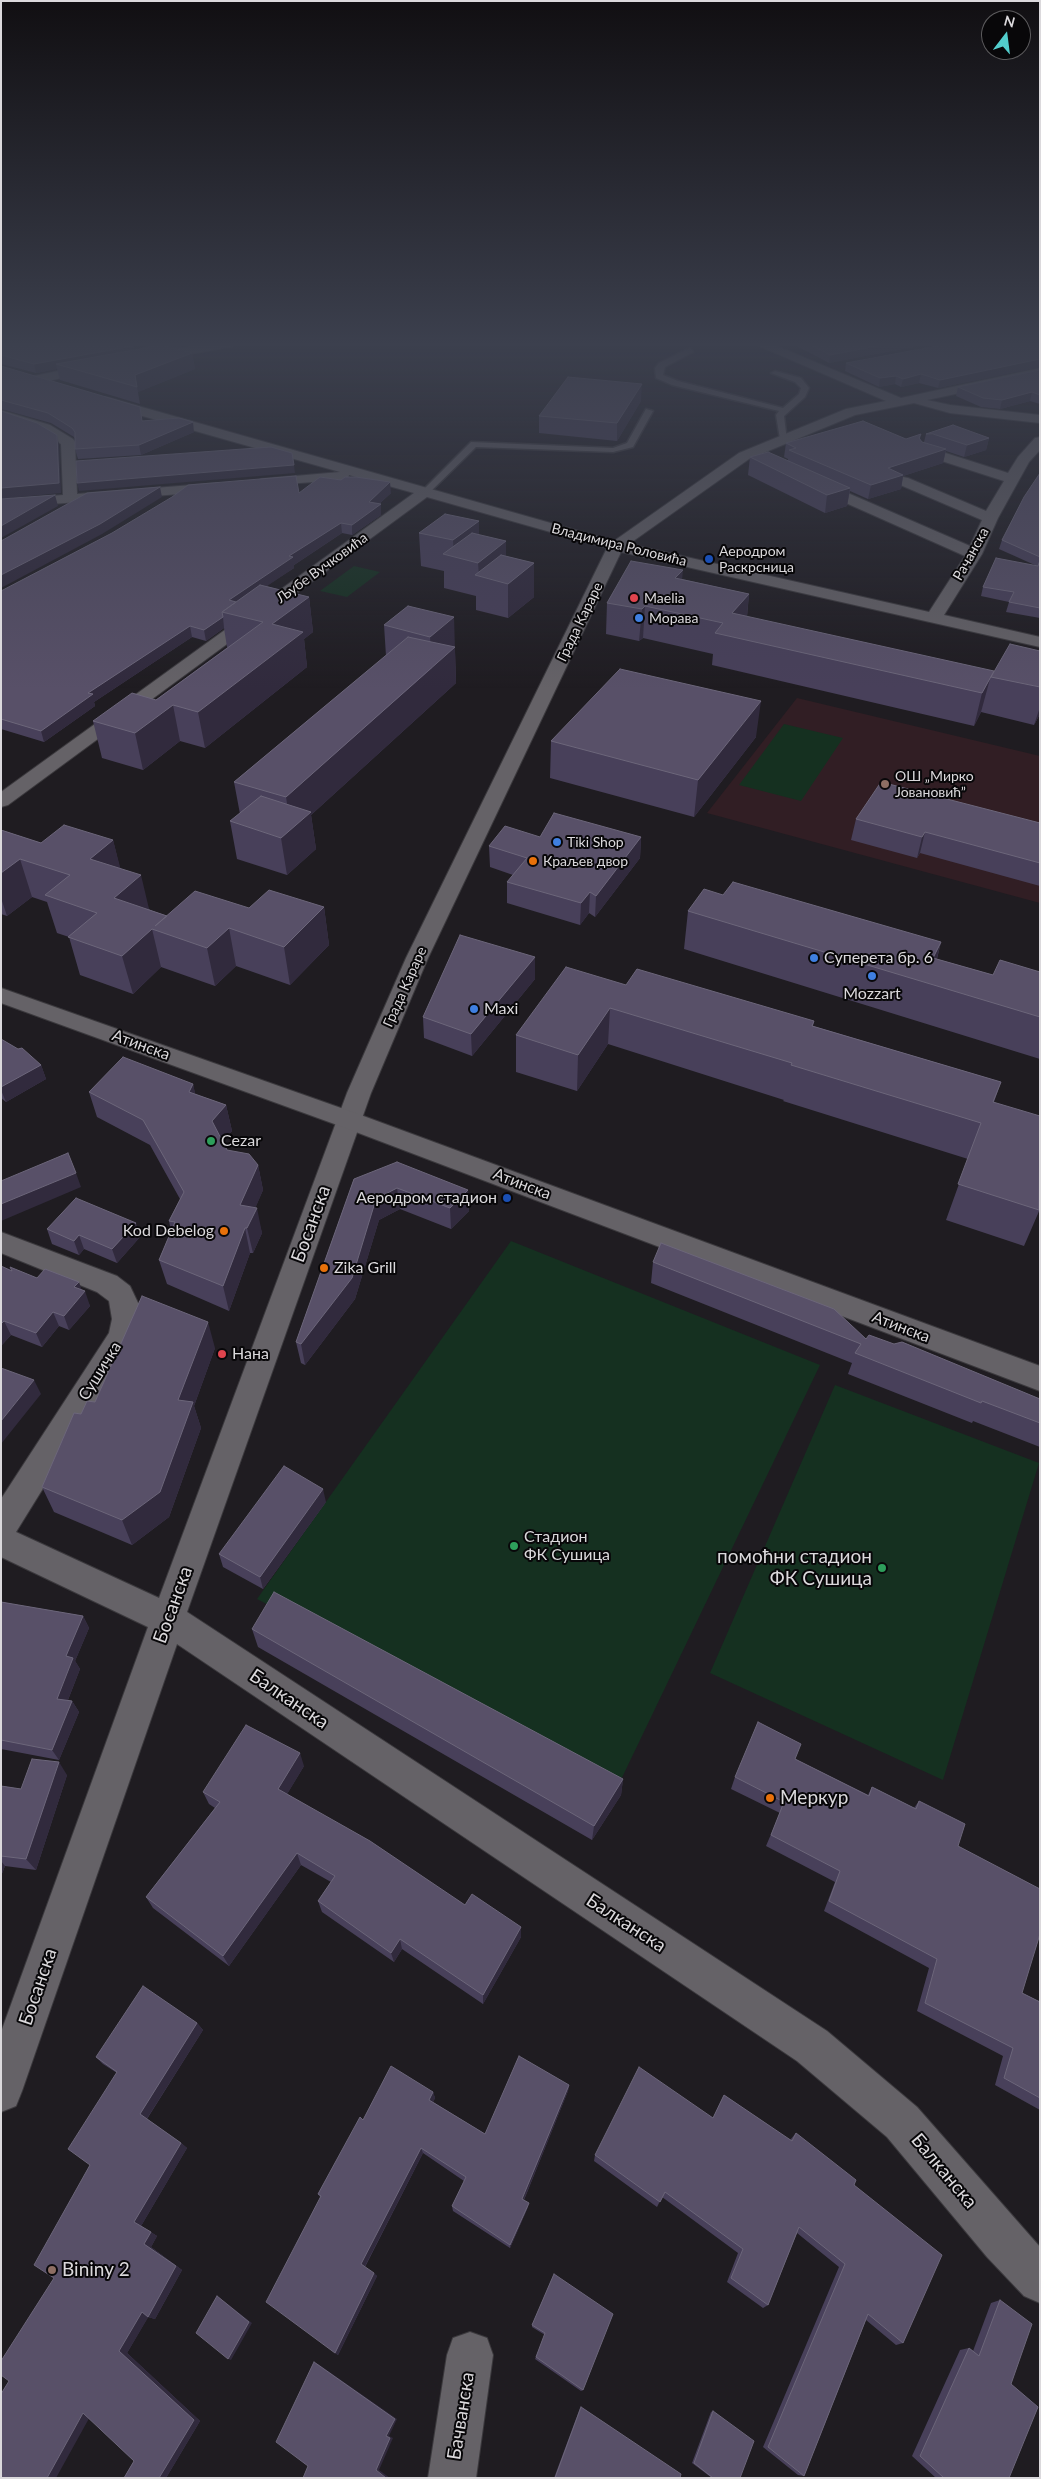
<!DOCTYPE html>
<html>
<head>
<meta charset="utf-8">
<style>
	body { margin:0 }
	#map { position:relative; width:1041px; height:2479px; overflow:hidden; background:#1f1c21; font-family:Lato,sans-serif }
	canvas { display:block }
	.frame { position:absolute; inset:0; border:2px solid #dbd9dc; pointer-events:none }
	.north { position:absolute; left:981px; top:10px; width:50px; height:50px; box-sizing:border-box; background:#080709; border:1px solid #5c5b5d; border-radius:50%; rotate:15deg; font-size:14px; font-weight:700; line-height:20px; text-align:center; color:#dbd9dc }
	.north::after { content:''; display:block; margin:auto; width:18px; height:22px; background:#52cdcc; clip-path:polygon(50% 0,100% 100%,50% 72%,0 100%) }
</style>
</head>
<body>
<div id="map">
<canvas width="1041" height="2479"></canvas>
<div class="frame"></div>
<div class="north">N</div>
</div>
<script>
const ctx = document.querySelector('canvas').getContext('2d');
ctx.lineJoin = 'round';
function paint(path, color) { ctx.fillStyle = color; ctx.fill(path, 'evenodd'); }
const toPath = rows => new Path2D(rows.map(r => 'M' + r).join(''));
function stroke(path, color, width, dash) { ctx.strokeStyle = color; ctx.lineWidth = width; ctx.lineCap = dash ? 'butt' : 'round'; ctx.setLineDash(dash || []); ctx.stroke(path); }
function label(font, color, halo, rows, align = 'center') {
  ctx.font = font + ' Lato,sans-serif'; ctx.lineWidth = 4; ctx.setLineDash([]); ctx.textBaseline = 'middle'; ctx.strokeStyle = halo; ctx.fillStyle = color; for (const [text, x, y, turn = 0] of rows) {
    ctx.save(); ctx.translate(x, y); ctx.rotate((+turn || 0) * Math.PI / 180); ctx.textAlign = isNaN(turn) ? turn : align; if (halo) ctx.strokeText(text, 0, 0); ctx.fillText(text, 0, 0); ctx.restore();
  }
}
paint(toPath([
	[797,698,1040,756,1040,903,707,813]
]), '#311e24');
paint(toPath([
	[354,566,380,572,347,597,320,591],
	[784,724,843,738,801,801,739,785],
	[511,1241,820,1365,617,1788,257,1599],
	[835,1385,1039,1463,943,1780,710,1673]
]), '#153020');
const service = toPath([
	[690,348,693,352,665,367,663,375,678,381,783,408,799,394,801,388,795,382,771,373,775,371,801,378,809,388,805,397,784,416,787,441,780,439,776,415,779,411,672,385,656,378,655,368,659,363,690,348],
	[646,409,653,411,633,447,613,452,476,447,428,494,421,492,471,442,613,448,627,443,646,409]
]);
const minor = toPath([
	[214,342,240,342,234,346,148,362,142,358,148,354,214,342],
	[750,342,767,342,901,398,1040,368,1040,376,927,400,950,405,1040,415,1040,423,950,413,914,403,855,415,749,459,629,544,929,612,965,556,810,487,808,484,815,480,820,481,970,546,982,520,898,484,896,481,903,477,908,478,986,511,1004,481,920,454,918,451,920,448,930,448,1008,473,1018,457,1035,438,1040,437,1040,450,1029,462,998,518,982,554,944,615,1040,637,1040,647,621,552,428,958,371,1093,187,1612,827,2031,917,2107,1040,2247,1040,2303,1024,2296,987,2257,887,2137,797,2061,177,1644,22,2091,16,2106,1,2112,1,2032,148,1627,1,1557,1,1499,109,1333,112,1319,109,1301,97,1292,1,1253,1,1232,117,1276,130,1286,139,1305,140,1319,138,1335,133,1343,16,1532,159,1598,347,1093,406,958,607,548,427,497,8,805,1,807,1,792,414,493,349,475,348,479,343,480,256,486,254,483,261,479,340,472,100,404,98,401,105,397,110,398,614,541,739,453,846,409,886,401,750,342],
	[96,363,100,364,102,367,100,370,34,384,28,380,34,376,96,363],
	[1,410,50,425,73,439,75,442,77,494,218,483,225,487,218,491,1,508,1,500,63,495,61,444,40,431,1,418,1,410],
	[470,2332,487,2338,493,2355,476,2478,428,2478,447,2355,453,2338,470,2332]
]);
const tertiary = toPath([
	[1,988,358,1114,1040,1366,1040,1391,340,1126,1,1003,1,988]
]);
stroke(service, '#3b393d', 3);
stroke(minor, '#3b393d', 2);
stroke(tertiary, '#3b393d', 2);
paint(service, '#656267');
paint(minor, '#656267');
paint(tertiary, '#656267');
paint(toPath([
	[1,342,133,346,134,350,146,347,130,342,203,342,174,348,192,353,195,369,138,392,140,404,60,380,57,369,36,373,1,364],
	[789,342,939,342,829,363],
	[1040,342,1040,367,938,388,919,383,901,387,895,384,879,387,845,371,846,363],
	[1,366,143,421,194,432,141,455,78,459,75,449,75,439,74,437,51,423,1,409],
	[1040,370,1040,404,1030,401,1000,409,981,407,956,396,958,387],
	[641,401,617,441,539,433,539,416],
	[921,434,920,439,922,442,924,442,926,434,989,438,986,450,964,457,946,451,943,463,903,476,901,489,868,499,850,491,847,506,825,513,748,475,750,457,788,461,788,459,784,457,786,443,906,439],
	[1040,473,1040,618,1006,612,1009,602,981,596,983,587,1037,566,999,549,1002,540],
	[299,493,391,493,379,504,381,515,352,535,342,533,294,565,294,568,266,586,309,597,313,632,304,639,307,667,205,748,180,741,143,770,102,758,93,721,156,700,228,647,227,647,224,628,206,641,192,637,94,702,95,706,44,742,1,729,1,591],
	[479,521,479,535,506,556,534,563,534,597,508,618,476,610,476,596,444,588,444,571,421,566,419,533],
	[682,579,749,594,747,617,1040,687,1040,714,1034,725,981,712,974,726,712,665,713,654,643,638,639,641,606,634,607,603],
	[408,606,455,652,456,683,311,815,316,849,287,875,237,859,230,821,240,814,234,782,386,656,384,625],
	[756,737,694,817,550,778,551,741],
	[856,819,1040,823,1040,886,920,853,917,858,851,840],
	[1,830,41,843,113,840,120,869,150,910,167,916,249,908,324,907,329,945,290,985,236,966,215,986,161,967,133,994,80,975,69,937,57,933,47,902,32,897,7,916,1,914],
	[540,837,641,837,640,858,595,917,589,913,580,925,507,903,507,882,513,875,490,867,489,846],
	[723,895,941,942,937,959,993,975,1040,972,1040,1059,684,949,688,911],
	[535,957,535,979,472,1056,424,1038,423,1017],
	[626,985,814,1021,813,1026,1001,1082,994,1102,1040,1209,1024,1246,946,1220,968,1159,783,1101,784,1100,608,1044,577,1091,516,1072,516,1035],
	[1,1039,41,1065,46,1079,6,1102,1,1098],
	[193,1084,195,1094,226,1105,232,1131,222,1141,227,1150,258,1165,263,1190,255,1208,262,1233,253,1253,250,1253,229,1311,167,1284,159,1260,171,1231,169,1221,180,1199,150,1145,97,1117,89,1092],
	[354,1179,468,1190,469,1211,451,1229,400,1209,379,1220,355,1299,305,1365,301,1363,296,1342],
	[47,1229,140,1237,117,1263,84,1249,79,1255,52,1244],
	[653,1262,866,1339,1040,1399,1040,1447,973,1421,972,1423,848,1374,852,1363,651,1283],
	[1,1266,11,1271,82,1290,90,1306,69,1330,59,1326,42,1347,11,1335,1,1346],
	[215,1348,194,1406,201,1428,169,1517,132,1545,54,1512,42,1487,81,1414,95,1402],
	[326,1502,263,1589,223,1567,219,1554],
	[1,1602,83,1616,89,1628,75,1661,80,1669,68,1700,72,1701,79,1712,59,1760,1,1749],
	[252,1629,623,1779,621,1795,592,1840,258,1647],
	[795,1759,868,1795,872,1787,914,1808,919,1801,958,1846,1022,1993,1040,2002,1040,2110,995,2085,1003,2056,917,2011,929,1968,824,1911,835,1882,766,1846,780,1813,731,1789,735,1777],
	[304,1766,287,1794,465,1905,521,1927,521,1937,483,2004,402,1949,394,1962,322,1912,318,1901,331,1882,301,1865,229,1966,153,1908,146,1897,215,1808,209,1804,203,1792],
	[67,1775,36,1870,5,1866,1,1876,1,1786,21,1789],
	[197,2023,203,2030,147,2119,181,2143,187,2148,141,2226,157,2236,151,2247,182,2270,155,2319,148,2317,127,2353,200,2421,166,2478,124,2478,134,2461,89,2418,9,2381,54,2278,90,2165,117,2073,103,2064,96,2057],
	[569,2085,568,2091,524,2200,528,2207,510,2248,453,2211,452,2206,464,2181,423,2153,365,2267,377,2276,338,2355,335,2353,321,2198,318,2194,363,2120,433,2092,435,2098,433,2102,485,2134],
	[724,2095,790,2140,796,2133,854,2185,903,2343,896,2345,866,2320,804,2476,798,2475,763,2447,839,2267,797,2233,768,2305,763,2308,727,2282,738,2253,662,2197,657,2207,594,2161,595,2155,713,2118],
	[554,2274,583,2390,581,2391,535,2359,545,2335,532,2327,532,2325],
	[1000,2300,1011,2384,1009,2478,936,2478,912,2456,960,2350,969,2348,973,2351,991,2303],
	[581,2407,680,2478,554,2478,580,2408],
	[713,2411,740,2478,712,2478,692,2463,711,2412]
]), '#48405a');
paint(toPath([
	[156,342,203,342,157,351],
	[898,342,939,342,829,363,830,355],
	[133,346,135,355,56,364,57,369,36,373,34,364],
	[192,353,195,369,138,392,140,404,135,375],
	[1040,359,1040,367,938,388,940,380],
	[921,374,919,383,901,387,903,379],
	[896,376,895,384,879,387,880,378],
	[642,384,641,401,617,441,617,423],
	[1032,392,1030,401,1000,409,1002,400],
	[193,422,194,432,141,455,139,445],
	[57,435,59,445,61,493,1,499,1,488],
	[989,438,986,450,964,457,967,445],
	[946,449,943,463,903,476,901,489,868,499,871,485,888,468],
	[294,465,295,473,79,491,77,483],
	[390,482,391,493,371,511,381,504,381,515,352,535,352,525,369,502],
	[160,487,162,497,102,534,1,588,1,575],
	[850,488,847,506,825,513,827,495],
	[55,495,58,506,1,538,1,526],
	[479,521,479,554,454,557,453,540],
	[341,523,342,533,294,565,294,568,230,611,229,600,289,556],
	[506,541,506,575,479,576,478,563],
	[534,563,534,597,508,618,508,584],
	[683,570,680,601,675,578],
	[749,594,746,625,732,613],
	[309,597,313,632,304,639,307,667,205,748,198,712,272,624],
	[645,606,643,638,639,641,642,609],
	[223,617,224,628,206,641,204,630],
	[454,617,456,683,311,815,316,849,287,875,281,838,291,829,286,797,432,668,430,637],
	[190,626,192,637,94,702,95,706,44,742,41,731,88,693],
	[990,679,981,712,974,726,982,693],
	[761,701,756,737,694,817,698,780],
	[173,705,180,741,143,770,135,733],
	[1040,707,1040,714,1034,725],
	[925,832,920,853,917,858,922,837],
	[641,837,640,858,595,917,596,896],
	[113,840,123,878,90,859],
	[20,859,32,897,7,916,1,898,1,873],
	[141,875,150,913,114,898],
	[590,892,589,913,580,925,581,903],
	[324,907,329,945,290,985,284,947],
	[229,928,236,966,215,986,207,948],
	[152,929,161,967,133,994,122,956],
	[941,942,931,980,933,958],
	[535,957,535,979,472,1056,471,1034],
	[610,1008,608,1044,577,1091,578,1055],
	[41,1065,46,1079,6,1102,1,1090,1,1087],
	[193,1084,199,1110,189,1092],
	[226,1105,232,1131,217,1146,212,1121],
	[258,1165,263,1190,247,1228,240,1205],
	[76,1173,81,1187,1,1221,1,1204],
	[397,1188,400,1209,379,1220,355,1299,305,1365,301,1344,376,1199],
	[468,1190,469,1211,451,1229,450,1208],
	[257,1208,262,1233,253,1253,247,1228],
	[136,1223,140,1237,117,1263,112,1249],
	[245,1228,250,1253,229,1311,223,1286],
	[79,1235,84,1249,79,1255,74,1241],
	[79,1282,83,1294,85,1291,90,1306,69,1330,64,1316,74,1287],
	[53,1312,59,1326,42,1347,36,1333],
	[4,1321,11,1335,1,1346,1,1324],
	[208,1322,215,1348,194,1406,201,1428,169,1517,132,1545,122,1520,178,1400],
	[34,1380,41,1394,1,1444,1,1421],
	[323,1489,326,1502,263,1589,260,1577],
	[83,1616,89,1628,75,1661,80,1669,64,1710,57,1699,66,1656],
	[72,1701,79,1712,59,1760,52,1750],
	[300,1753,304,1766,283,1801,278,1789],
	[59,1762,67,1775,36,1870,26,1859],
	[623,1779,621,1795,592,1840,594,1826],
	[297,1853,301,1865,229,1966,223,1956],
	[1,1861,5,1866,1,1876],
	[521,1927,521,1937,483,2004,483,1995],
	[400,1939,402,1949,394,1962,391,1953],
	[197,2023,203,2030,146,2120,140,2114],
	[569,2085,568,2091,522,2204,522,2199],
	[433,2092,435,2098,431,2106,429,2100],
	[181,2143,187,2148,141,2226,157,2236,151,2247,182,2270,155,2319,148,2317,149,2316,127,2353,200,2421,166,2478,159,2478,119,2351,144,2244,134,2222],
	[421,2148,423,2153,364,2268,361,2264],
	[529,2203,528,2207,510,2248,510,2245],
	[374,2273,377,2276,338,2355,335,2353],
	[217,2296,220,2298,252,2323,231,2360,228,2359],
	[314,2362,318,2364,397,2419,389,2436,393,2438,379,2470,390,2478,386,2478,376,2470],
	[83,2413,92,2413,56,2478,47,2478]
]), '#312a3d');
const building = toPath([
	[1,342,120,342,133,346,34,364,1,355,1,342],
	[806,342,898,342,830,355,806,342],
	[958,342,1040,342,1040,359,940,380,921,374,903,379,896,376,880,378,846,363,958,342],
	[162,345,192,353,135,375,137,387,56,364,162,345],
	[1,366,140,407,142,421,179,418,193,422,139,445,75,449,75,432,72,428,48,413,1,400,1,366],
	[1040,370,1040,395,1032,392,1002,400,983,398,958,387,1040,370],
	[568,377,642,384,617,423,539,416,568,377],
	[1,411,37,423,57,435,59,483,1,488,1,411],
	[863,421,906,439,921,434,919,438,922,442,946,449,888,468,903,475,871,485,789,450,796,448,786,443,863,421],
	[953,425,989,438,967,445,933,434,926,434,953,425],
	[271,447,292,453,294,465,77,483,76,461,271,447],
	[768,452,850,488,827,495,750,457,768,452],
	[1040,473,1040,557,1002,540,1024,497,1040,473],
	[296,476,299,493,320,477,341,480,345,477,356,477,390,482,369,502,381,504,352,525,341,523,289,556,293,557,229,600,236,602,222,612,223,617,204,630,190,626,88,693,93,694,41,731,1,719,1,591,112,533,172,497,188,485,296,476],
	[160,487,100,524,1,575,1,541,87,493,160,487],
	[55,495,1,526,1,499,55,495],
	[445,514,479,521,453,540,419,533,445,514],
	[472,533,506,541,478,563,443,554,472,533],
	[501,555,534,563,508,584,475,575,501,555],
	[996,558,1038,566,1040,560,1040,608,1009,602,1014,592,983,587,996,558],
	[631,561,683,570,675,578,749,594,732,613,994,671,982,693,715,633,723,623,645,606,642,609,607,603,631,561],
	[260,585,309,597,272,624,303,632,198,712,173,705,135,733,93,721,132,693,156,700,263,622,222,612,260,585],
	[408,606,454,617,430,637,384,625,408,606],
	[408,637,455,647,286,797,234,782,408,637],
	[1010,644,1040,651,1040,687,991,677,1010,644],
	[620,669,761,701,698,780,551,741,620,669],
	[881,782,1040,823,1040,863,925,832,922,837,856,819,881,782],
	[261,796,311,812,281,838,230,821,261,796],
	[554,813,641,837,596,896,590,892,581,903,507,882,527,858,489,846,505,826,540,837,554,813],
	[64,825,113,840,90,859,141,875,114,898,167,916,155,926,195,891,249,908,269,890,324,907,284,947,229,928,207,948,152,929,122,956,68,937,97,913,45,895,70,875,20,859,1,873,1,830,41,843,64,825],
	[733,882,941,942,933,958,993,975,1000,960,1040,972,1040,1017,688,911,704,889,723,895,733,882],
	[460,935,535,957,471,1034,423,1017,460,935],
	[566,967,626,985,637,969,814,1021,812,1026,1001,1082,993,1102,1040,1116,1039,1210,958,1184,981,1123,791,1065,792,1063,610,1008,578,1055,516,1035,566,967],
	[1,1039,18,1049,22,1048,41,1065,1,1087,1,1039],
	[123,1057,193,1084,189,1092,226,1105,212,1121,227,1150,249,1154,258,1165,240,1205,257,1208,247,1228,245,1228,223,1286,159,1260,175,1222,169,1221,184,1192,143,1120,89,1092,123,1057],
	[68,1153,76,1173,1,1204,1,1181,68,1153],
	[397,1162,468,1190,450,1208,397,1188,376,1199,352,1278,301,1344,296,1342,354,1179,397,1162],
	[76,1198,136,1223,112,1249,79,1235,74,1241,47,1229,76,1198],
	[661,1243,834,1309,866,1339,869,1335,894,1344,902,1342,1040,1399,1040,1423,982,1401,981,1403,855,1353,861,1344,653,1262,661,1243],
	[1,1266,12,1271,10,1267,37,1278,45,1269,79,1282,74,1287,85,1291,64,1316,53,1312,36,1333,4,1321,1,1324,1,1266],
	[142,1296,208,1322,178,1400,193,1402,160,1492,122,1520,42,1487,74,1413,81,1414,87,1401,95,1402,142,1296],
	[1,1368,34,1380,1,1421,1,1368],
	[284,1466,323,1489,260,1577,219,1554,284,1466],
	[274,1592,623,1779,594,1826,252,1629,274,1592],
	[1,1602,83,1616,66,1656,73,1658,57,1699,72,1701,52,1750,1,1740,1,1602],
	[758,1722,801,1744,795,1759,869,1796,872,1787,916,1809,919,1801,965,1824,958,1846,1040,1889,1040,1934,1022,1993,1040,2002,1040,2098,1004,2078,1013,2048,925,2003,937,1959,829,1901,840,1871,771,1835,784,1802,735,1777,758,1722],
	[246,1725,300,1753,278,1789,370,1841,465,1905,472,1894,521,1927,483,1995,400,1939,391,1953,318,1901,335,1876,297,1853,223,1956,146,1897,220,1802,203,1792,246,1725],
	[32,1759,59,1762,26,1859,1,1856,1,1786,21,1789,32,1759],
	[143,1986,197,2023,140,2114,181,2143,134,2222,151,2232,144,2244,176,2266,148,2317,142,2312,119,2351,194,2420,159,2478,124,2478,134,2461,83,2413,47,2478,1,2478,1,2394,9,2381,1,2375,1,2361,54,2278,34,2265,90,2165,68,2149,117,2072,96,2057,143,1986],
	[519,2056,569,2085,522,2199,529,2203,510,2245,452,2206,466,2177,421,2148,361,2264,374,2273,335,2353,266,2302,321,2196,318,2194,360,2117,363,2120,391,2066,433,2092,429,2100,485,2134,519,2056],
	[639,2067,713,2118,724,2095,792,2141,796,2133,856,2180,854,2185,942,2255,903,2343,868,2314,804,2476,768,2447,845,2264,799,2227,768,2305,731,2278,743,2249,665,2192,660,2202,595,2155,639,2067],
	[554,2274,613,2314,583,2390,536,2357,545,2333,532,2325,554,2274],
	[217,2296,249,2322,228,2359,196,2333,217,2296],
	[1000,2300,1032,2324,1011,2384,1038,2407,1009,2478,944,2478,920,2456,969,2348,979,2356,1000,2300],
	[314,2362,395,2419,386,2436,390,2438,376,2470,386,2478,303,2478,308,2466,276,2442,314,2362],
	[581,2407,681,2474,680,2478,555,2478,581,2407],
	[713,2411,754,2441,740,2478,713,2478,694,2463,713,2411]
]);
paint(building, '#585068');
stroke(building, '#6c667a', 1);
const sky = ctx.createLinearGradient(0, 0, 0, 689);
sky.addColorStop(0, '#110f12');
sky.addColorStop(0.5, '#3c404e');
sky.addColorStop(1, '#3c404e00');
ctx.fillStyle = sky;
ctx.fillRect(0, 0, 1041, 689);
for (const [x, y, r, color] of [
	[709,559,5,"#1a4fb4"],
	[634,598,5,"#e0444e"],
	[639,618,5,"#3f7fe0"],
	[885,784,5,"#8d6e63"],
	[557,842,5,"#3f7fe0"],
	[533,861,5,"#e8710a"],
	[814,958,5,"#3f7fe0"],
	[872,976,5,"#3f7fe0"],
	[474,1009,5,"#3f7fe0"],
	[211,1141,5,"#2e9e5b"],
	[507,1198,5,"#1a4fb4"],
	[224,1231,5,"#e8710a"],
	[324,1268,5,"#e8710a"],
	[222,1354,5,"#e0444e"],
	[514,1546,5,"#2e9e5b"],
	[882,1568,5,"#2e9e5b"],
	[770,1798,5,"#e8710a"],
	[52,2270,5,"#8d6e63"]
]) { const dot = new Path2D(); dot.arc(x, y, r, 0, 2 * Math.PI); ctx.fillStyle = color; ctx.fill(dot); stroke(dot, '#080709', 2); }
label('14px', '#dbd9dc', '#080709', [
	["Владимира Роловића",619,545,14],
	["Рачанска",971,554,-61],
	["Љубе Вучковића",322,568,-36],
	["Града Караре",580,622,-64],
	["Града Караре",405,987,-66]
]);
label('14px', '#dbd9dc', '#080709', [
	["Аеродром",719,551],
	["Раскрсница",719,567],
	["Maelia",644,598],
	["Морава",649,618],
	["ОШ „Мирко",895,776],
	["Јовановић”",895,792],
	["Tiki Shop",567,842],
	["Краљев двор",543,861]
], 'left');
label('16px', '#dbd9dc', '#080709', [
	["Суперета бр. 6",824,958],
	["Mozzart",872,994,"center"],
	["Maxi",484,1009],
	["Cezar",221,1141],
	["Аеродром стадион",497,1198,"right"],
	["Kod Debelog",214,1231,"right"],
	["Zika Grill",334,1268],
	["Нана",232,1354],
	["Стадион",524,1537],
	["ФК Сушица",524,1555]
], 'left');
label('16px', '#dbd9dc', '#080709', [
	["Атинска",141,1045,20],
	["Атинска",522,1184,21],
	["Атинска",901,1327,21],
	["Сушичка",100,1371,-58]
]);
label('19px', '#dbd9dc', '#080709', [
	["Босанска",311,1224,-70],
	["Босанска",173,1605,-70],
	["Балканска",289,1699,34],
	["Балканска",626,1923,33],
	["Босанска",38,1987,-71],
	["Балканска",944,2171,50],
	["Бачванска",461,2416,-81]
]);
label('19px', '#dbd9dc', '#080709', [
	["помоћни стадион",872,1557,"right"],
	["ФК Сушица",872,1579,"right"],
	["Меркур",780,1798],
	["Bininy 2",62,2270]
], 'left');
</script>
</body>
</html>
